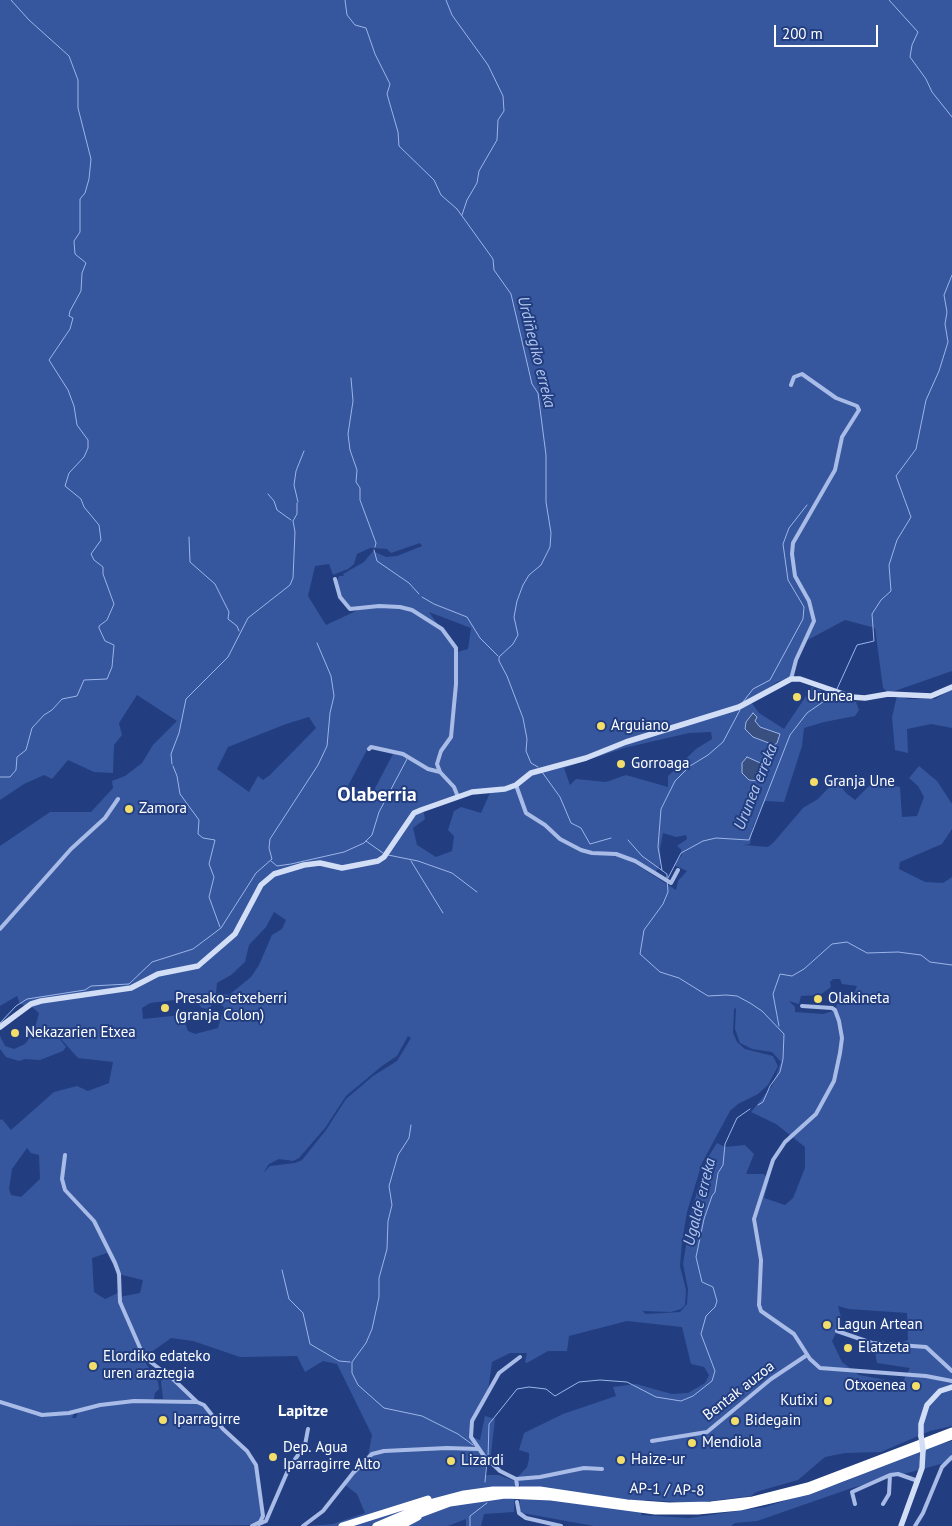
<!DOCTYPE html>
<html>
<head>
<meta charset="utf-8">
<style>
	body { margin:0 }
	#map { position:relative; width:952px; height:1526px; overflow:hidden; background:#223e80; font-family:"PT Sans",sans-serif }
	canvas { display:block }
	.scale { position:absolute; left:774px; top:25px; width:104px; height:22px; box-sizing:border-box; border:2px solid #fff; border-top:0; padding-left:6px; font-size:15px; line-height:18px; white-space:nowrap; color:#fff; -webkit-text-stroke:4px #223e80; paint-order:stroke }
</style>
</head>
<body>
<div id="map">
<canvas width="952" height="1526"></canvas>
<div class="scale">200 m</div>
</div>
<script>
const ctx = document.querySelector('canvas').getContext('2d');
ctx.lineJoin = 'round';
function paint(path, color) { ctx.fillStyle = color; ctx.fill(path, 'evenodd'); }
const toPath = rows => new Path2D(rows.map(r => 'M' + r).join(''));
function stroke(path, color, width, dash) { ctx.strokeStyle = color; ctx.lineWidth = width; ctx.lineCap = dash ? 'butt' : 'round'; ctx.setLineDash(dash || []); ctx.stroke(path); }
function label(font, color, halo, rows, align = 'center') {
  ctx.font = font + ' "PT Sans",sans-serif'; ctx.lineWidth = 4; ctx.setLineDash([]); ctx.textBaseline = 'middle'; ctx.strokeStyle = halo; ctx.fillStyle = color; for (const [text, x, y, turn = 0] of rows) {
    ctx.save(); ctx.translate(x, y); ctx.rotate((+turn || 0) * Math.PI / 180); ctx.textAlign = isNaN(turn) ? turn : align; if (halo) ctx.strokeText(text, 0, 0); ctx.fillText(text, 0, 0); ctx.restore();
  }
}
paint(toPath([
	[0,0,952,0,952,671,889,693,883,688,875,628,845,620,804,642,792,677,777,682,751,702,759,713,784,729,812,687,856,702,859,710,855,716,824,722,804,728,802,746,784,802,765,801,753,826,750,844,744,845,768,847,773,843,803,808,818,799,836,780,846,793,855,800,874,781,900,787,902,817,917,816,924,797,918,786,909,778,919,766,937,781,952,804,952,829,942,844,900,862,899,869,925,882,943,883,952,877,952,1426,930,1431,881,1452,845,1453,825,1457,798,1480,756,1492,751,1496,695,1503,645,1500,641,1515,689,1518,765,1507,841,1483,929,1447,952,1441,952,1461,852,1488,757,1521,735,1523,731,1526,594,1526,522,1513,520,1509,520,1485,516,1479,527,1467,529,1459,529,1453,519,1450,524,1433,563,1414,616,1396,613,1387,636,1384,672,1394,688,1393,705,1383,709,1375,704,1367,691,1364,682,1327,627,1321,569,1336,567,1351,548,1351,527,1363,525,1362,527,1353,510,1353,492,1362,488,1391,472,1421,471,1437,480,1440,485,1416,495,1419,490,1462,486,1463,485,1475,499,1475,515,1481,514,1512,484,1514,481,1526,466,1526,466,1519,448,1526,309,1526,333,1524,365,1513,357,1494,344,1484,368,1456,372,1435,337,1364,323,1361,305,1372,297,1356,240,1357,193,1341,171,1338,146,1356,140,1354,158,1382,159,1389,155,1393,154,1399,100,1405,133,1402,197,1402,204,1405,223,1429,247,1451,256,1465,263,1516,254,1525,0,1526,0,1120,2,1119,11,1130,54,1092,77,1086,88,1091,109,1083,113,1062,78,1058,52,1029,66,1047,63,1051,40,1060,25,1059,19,1061,6,1057,0,1049,0,1036,5,1046,14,1049,25,1044,34,1032,39,1013,33,1008,20,1004,17,996,0,1006,0,846,50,812,91,812,113,788,112,781,125,776,142,763,153,745,177,721,137,695,119,723,122,735,114,745,113,773,94,772,68,760,52,779,44,775,24,784,0,800],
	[420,543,422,546,397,556,386,557,373,551,364,562,343,574,344,576,339,576,337,582,341,597,349,608,358,610,326,625,308,596,315,566,329,564,333,575,348,569,354,564,357,554,370,548,387,549,391,553],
	[429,612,471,628,468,649,457,652],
	[309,717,316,728,270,775,263,780,258,776,249,792,217,769,228,747,286,724],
	[711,732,712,739,696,749,668,776,668,787,626,775,606,782,576,779,570,785,564,768,624,748,689,733],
	[369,746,393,754,372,794,348,786],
	[472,791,490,793,481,813,461,807,454,811,448,830,454,836,452,851,436,857,417,845,413,828,425,819,423,808],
	[663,833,676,837,686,835,687,839,677,846,681,849,682,855,674,865,687,871,678,881,676,890,634,863,616,855,596,855,579,851,560,840,561,838,586,851,617,853,655,873,661,864,660,849],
	[274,912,286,920,282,929,272,935,259,965,251,977,229,995,216,993,217,983,231,975,245,962,249,945,266,927],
	[833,979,840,979,842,984,857,986,852,998,839,1002,836,1006,839,1019,833,1011,823,1014,795,1012,795,1007,789,1001,799,1004,801,996,820,995,831,987,830,982],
	[192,998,202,1008,209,1009,215,1000,224,1007,218,1028,195,1034,188,1031,182,1015,143,1019,142,1008,150,1003],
	[736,1008,735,1029,740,1043,752,1049,772,1052,781,1062,772,1086,751,1112,776,1124,805,1147,805,1168,793,1198,785,1205,764,1198,769,1180,764,1174,746,1174,754,1154,745,1145,725,1147,717,1143,705,1162,691,1214,683,1264,688,1289,687,1304,680,1312,646,1314,642,1311,671,1312,681,1309,685,1305,686,1290,680,1266,682,1242,687,1212,702,1163,730,1111,738,1104,758,1094,768,1085,778,1066,773,1056,745,1049,737,1042,733,1033,734,1009],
	[408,1036,411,1038,397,1061,373,1076,346,1099,326,1130,302,1160,295,1163,270,1166,263,1173,269,1164,279,1159,293,1161,299,1158,325,1128,346,1096,382,1066,397,1056],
	[27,1148,31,1153,39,1155,40,1179,21,1197,11,1195,9,1189,12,1169],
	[107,1253,118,1274,143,1280,140,1293,119,1297,118,1293,105,1299,94,1292,92,1258],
	[838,1306,849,1309,907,1313,908,1340,875,1352,877,1363,910,1368,902,1383,859,1375,842,1362,832,1341,842,1321],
	[4,1403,40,1414,76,1411,84,1408,95,1406,78,1412,76,1418,72,1418,74,1414,38,1416,4,1405],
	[952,689,952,728,931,724,907,729,908,753,895,750,892,717,897,696,909,699,935,699],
	[166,1376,172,1379,193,1400,163,1399,161,1381]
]), '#36569e');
const water = toPath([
	[753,713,757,717,755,721,760,727,780,734,777,743,774,745,753,737,745,729,746,722,753,713],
	[747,757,765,765,759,781,749,780,742,773,742,763,747,757]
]);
paint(water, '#394f7f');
stroke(water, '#9cb5e8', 1);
stroke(toPath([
	[345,0,347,15,355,25,366,28,375,54,390,84,387,94,398,132,399,146,434,180,441,195,457,209,493,259,494,270,511,294,532,384,538,393,546,455,546,502,551,533,550,547,541,565,529,575,523,585,517,601,514,617,518,635,513,644,499,657,499,661,507,676,523,718,527,739,526,751,531,763,538,767],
	[446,0,452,15,488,65,503,96,504,111,498,120,497,140,479,171,477,183,467,200,462,215],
	[889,0,918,32,912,45,910,57,926,79,932,92,952,117],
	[351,378,353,401,348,434,350,450,357,470,356,482,360,488,360,500,376,543,375,547],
	[268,494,274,501,277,510,291,520],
	[298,502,294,485,296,471,304,451],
	[189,537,190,562,215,584,229,612,228,619,237,626,239,631],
	[374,550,377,561,409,583,419,594],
	[422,597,434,604,467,617,480,638,498,656],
	[837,689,857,645,874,641,872,614,881,600,891,591,889,565,897,540,911,517,896,476,916,449,926,400,939,371,948,342,945,324,947,312,944,295,952,275],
	[743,702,753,689,770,680,803,619,804,607,788,580,783,544,789,528,807,505],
	[172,764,171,754,179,733,186,699,228,657,248,618,290,585,293,578,295,532,293,521,297,514,297,503],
	[173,766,177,776,180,794,199,820,198,834,203,838,215,840,209,864,214,877,209,897,220,927],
	[542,772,560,797,571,823,581,828,590,844,611,838],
	[0,777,10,777,16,770,17,757,26,750,32,728,44,715,52,710,62,699,77,696,84,680,107,679,112,667,114,645,105,641,99,628,99,626,107,620,114,604,103,574,103,567,94,560,91,554,101,540,99,525,84,507,81,499,65,486,69,473,84,457,88,448,88,440,77,425,74,406,68,390,49,360,70,329,73,318,69,316,70,311,81,291,82,273,86,263,75,254,74,241,80,232,80,199,85,193,89,179,91,159,78,108,78,80,69,56,29,20,11,0],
	[628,840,642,856,667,874,667,879,668,892,663,904,644,930,640,954,660,972,679,978,708,996,726,995,737,996,750,1003,762,1011,784,1034,783,1059,780,1072,770,1086,763,1102,758,1105],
	[366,841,383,853],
	[388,855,418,861,452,873,477,892],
	[271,861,277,866,291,864,344,852,364,843,372,835,379,812,407,759],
	[411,861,443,913],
	[662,870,658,847,661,809,675,781,690,766,708,755,723,742,740,710],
	[668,878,681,853,703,841,716,838,749,840,790,735,807,713,833,695],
	[0,1023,16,1006,27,999,85,990,91,986,129,984,152,962,193,949,221,928,256,873,272,859,269,848,270,839,318,765,327,746,330,713,334,696,331,676,317,643],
	[779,1026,773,994,780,974,792,976,804,969,832,944,847,942,867,953,898,952,921,955,930,962,952,965],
	[411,1125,409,1138,398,1155,389,1186,392,1205,388,1221,387,1249,379,1278,379,1297,372,1329,366,1343,352,1362,352,1373,358,1385,384,1408,422,1416,458,1434,473,1445],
	[282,1270,289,1299,303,1313,310,1344,339,1361,350,1362],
	[488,1457,489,1424,517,1389,529,1387,546,1389,555,1396,579,1382,600,1380,627,1382,656,1397,681,1401,693,1396,712,1381,715,1371,701,1334,706,1316,715,1307,717,1301,713,1287,702,1282,696,1257,704,1219,712,1196,715,1192,718,1173,723,1165,725,1144,737,1118,750,1109],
	[485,1482,487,1461],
	[470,1526,470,1516,487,1503]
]), '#9cb5e8', 1);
stroke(toPath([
	[791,385,794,377,802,374,836,398,857,406,859,410,842,437,835,470,793,543,792,554,795,576,809,601,814,621,796,660,791,679],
	[335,579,340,597,350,609,379,606,400,607,412,610,442,629,456,648,456,684,451,737,441,751,437,764,440,772,454,787,458,797],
	[369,749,371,747,403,754,428,769,440,772],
	[516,785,526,813,545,825,560,839,581,850,592,853,616,854,635,861,671,883,678,870],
	[0,929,71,849,105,818,118,799],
	[802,1006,832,1008,835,1010,839,1021,842,1038,840,1053,834,1081,816,1114,785,1142,773,1160,754,1219,761,1260,759,1305,761,1311,794,1334,810,1359,820,1368,926,1376,952,1381],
	[65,1155,62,1179,65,1190,94,1221,115,1263,119,1274,120,1302,144,1357,173,1379,197,1402,204,1405,223,1429,247,1451,256,1465,263,1516,260,1522,252,1526],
	[837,1331,872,1343,926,1347,952,1371],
	[0,1402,42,1415,69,1413,100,1405,134,1401,197,1402],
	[652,1441,707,1432,771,1379,807,1355],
	[516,1479,540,1477,584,1468,602,1469],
	[517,1485,516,1479,500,1471,484,1456,471,1437,472,1421,499,1373,520,1357],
	[517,1502,519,1513,526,1518,561,1526],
	[855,1504,852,1492,890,1475,898,1474,918,1481],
	[883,1504,889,1494,890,1475],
	[259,1524,266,1521,289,1468,305,1445,308,1429],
	[303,1526,323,1511,353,1473,372,1454,384,1451,447,1448,479,1449],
	[915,1526,923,1513,942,1467,952,1457]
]), '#a8bce7', 4);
stroke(toPath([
	[0,1027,31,1004,41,1001,131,988,158,974,198,966,235,934,261,885,274,874,304,865,320,863,342,868,378,861,384,857,414,813,421,810,472,792,505,789,516,785,531,773,586,758,626,742,739,707,791,679,800,679,852,697,865,698,888,694,931,696,952,687],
	[921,1436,921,1424,927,1405,940,1391,952,1387],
	[901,1526,922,1468,923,1450]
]), '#d2ddf6', 5.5);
stroke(toPath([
	[342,1526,428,1499],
	[376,1526,430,1503,464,1494,493,1490,540,1490,627,1503,669,1506,711,1505,753,1500,808,1486,952,1431],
	[388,1526,450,1503,505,1495,551,1497,655,1511,698,1511,740,1507,809,1491,952,1436],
	[401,1526,418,1517]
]), '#fff', 7);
stroke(toPath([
	[921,1436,923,1450]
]), '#d2ddf6', 5.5);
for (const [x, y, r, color] of [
	[797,697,5,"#f3de6a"],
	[601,726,5,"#f3de6a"],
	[621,764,5,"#f3de6a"],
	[814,782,5,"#f3de6a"],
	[129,809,5,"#f3de6a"],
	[818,999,5,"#f3de6a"],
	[165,1008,5,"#f3de6a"],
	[15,1033,5,"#f3de6a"],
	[827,1325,5,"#f3de6a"],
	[848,1348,5,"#f3de6a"],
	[93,1366,5,"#f3de6a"],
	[916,1386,5,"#f3de6a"],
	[828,1401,5,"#f3de6a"],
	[163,1420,5,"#f3de6a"],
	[735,1421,5,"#f3de6a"],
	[692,1443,5,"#f3de6a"],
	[273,1457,5,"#f3de6a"],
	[621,1460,5,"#f3de6a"],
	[451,1461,5,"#f3de6a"]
]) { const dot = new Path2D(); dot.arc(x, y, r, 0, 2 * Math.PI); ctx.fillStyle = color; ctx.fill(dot); stroke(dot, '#223e80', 2); }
label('15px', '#fff', '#223e80', [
	["Urunea",807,697],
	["Arguiano",611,726],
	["Gorroaga",631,764],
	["Granja Une",824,782],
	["Zamora",139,809],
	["Presako-etxeberri",175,999],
	["(granja Colon)",175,1016],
	["Olakineta",828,999],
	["Nekazarien Etxea",25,1033],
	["Lagun Artean",837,1325],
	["Elatzeta",858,1348],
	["Elordiko edateko",103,1357],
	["uren araztegia",103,1374],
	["Otxoenea",906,1386,"right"],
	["Kutixi",818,1401,"right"],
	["Iparragirre",173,1420],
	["Bidegain",745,1421],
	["Mendiola",702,1443],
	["Dep. Agua",283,1448],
	["Iparragirre Alto",283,1465],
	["Haize-ur",631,1460],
	["Lizardi",461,1461]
], 'left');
label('15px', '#fff', '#223e80', [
	["Bentak auzoa",739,1391,-38],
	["AP-1 / AP-8",667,1490,2]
]);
label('italic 16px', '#b3c7ef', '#223e80', [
	["Urdiñegiko erreka",536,352,76],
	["Urunea erreka",756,787,-68],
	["Ugalde erreka",700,1202,-76]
]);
label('bold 16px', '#fff', '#223e80', [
	["Lapitze",303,1411]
]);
label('bold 20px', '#fff', '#223e80', [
	["Olaberria",377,795]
]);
</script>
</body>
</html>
